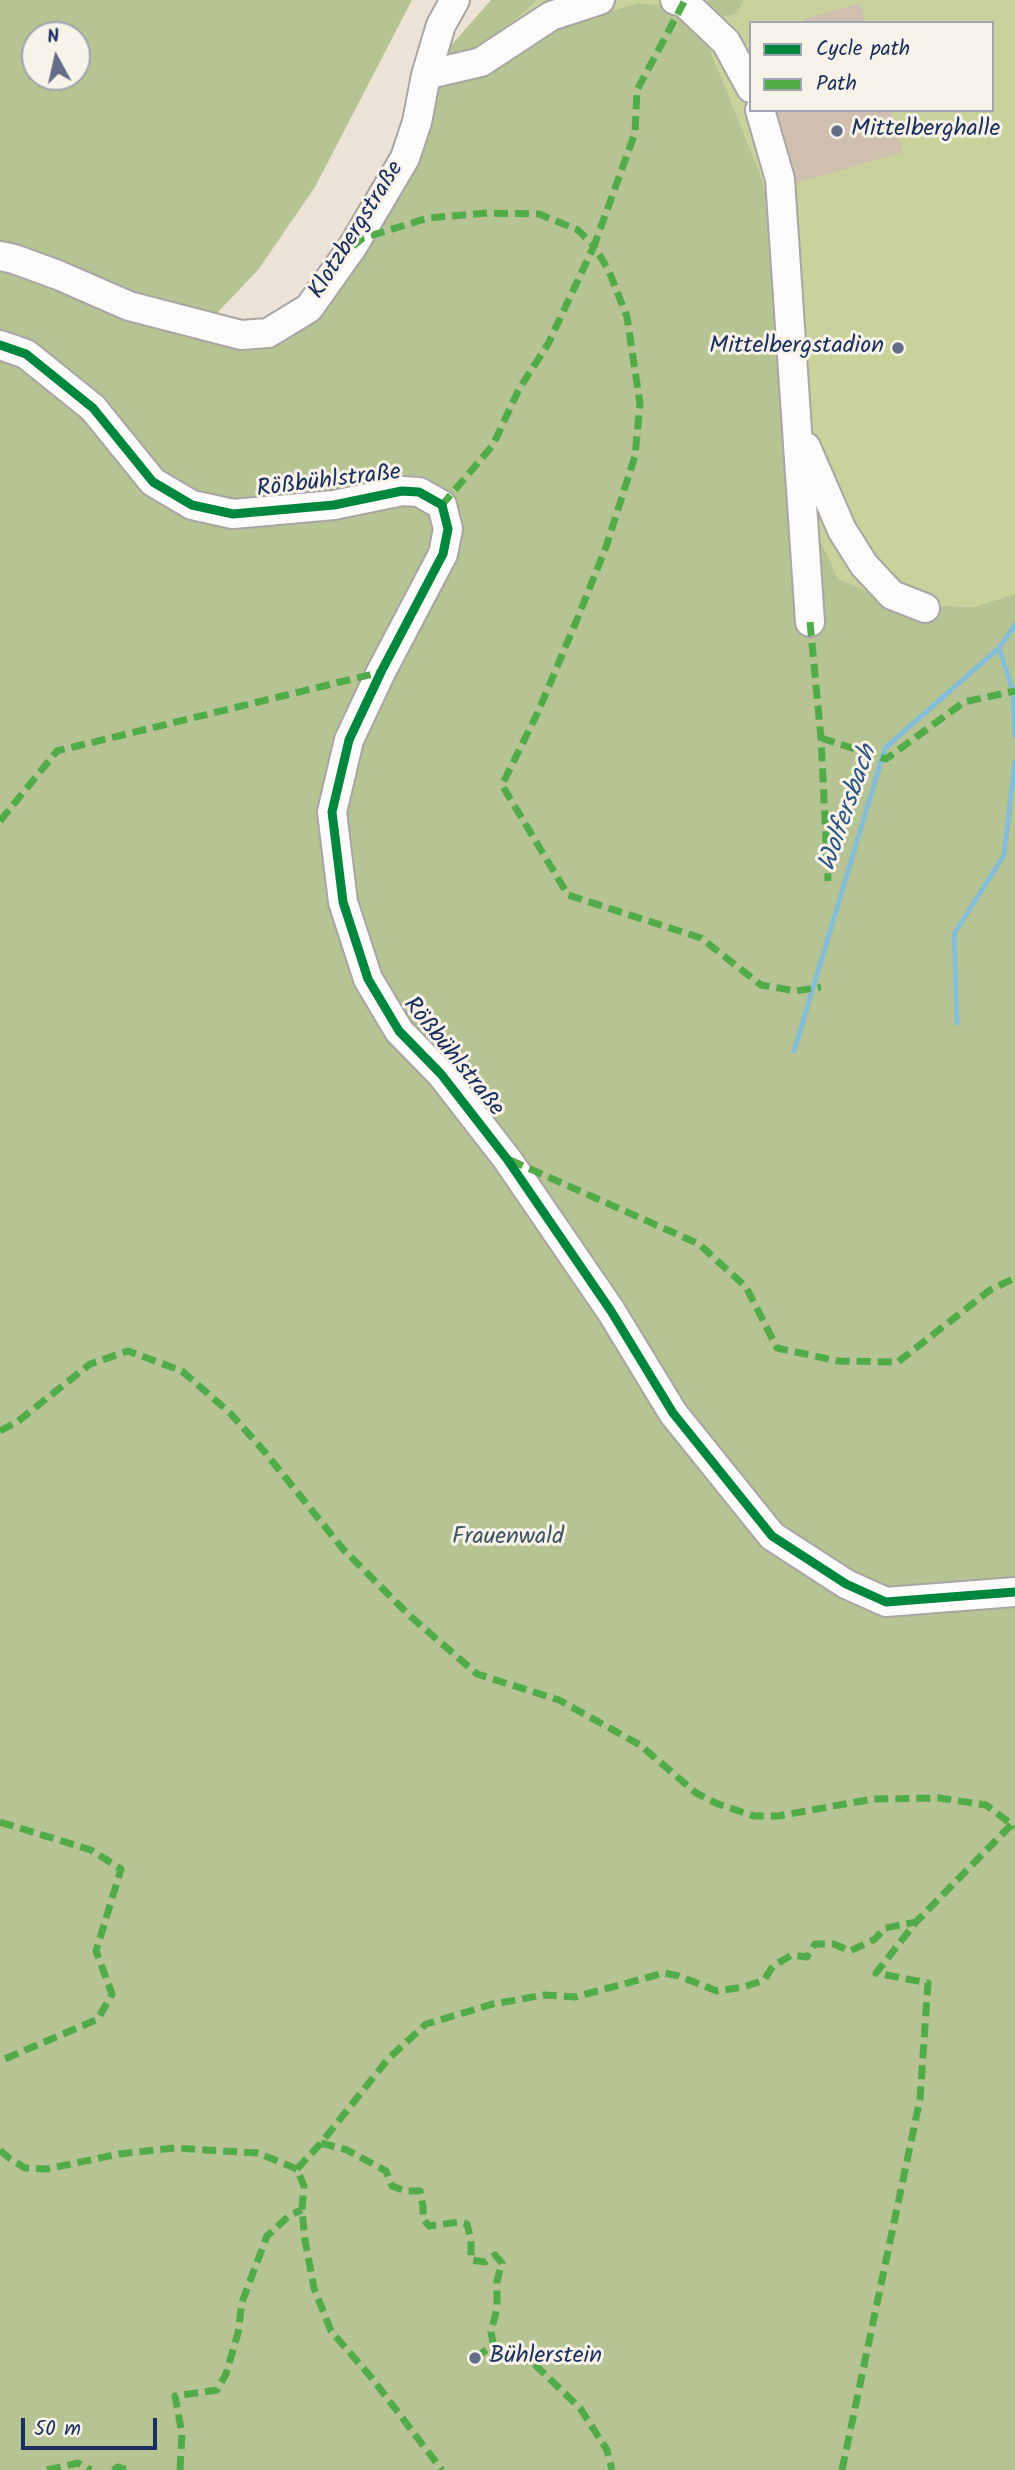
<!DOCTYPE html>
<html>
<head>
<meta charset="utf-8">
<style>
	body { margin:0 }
	#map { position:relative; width:1015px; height:2470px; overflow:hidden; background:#ece2d6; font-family:Kalam,sans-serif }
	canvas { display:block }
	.legend { position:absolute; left:749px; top:21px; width:245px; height:91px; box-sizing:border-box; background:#f7f3e8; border:2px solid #9fa5b1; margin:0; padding:9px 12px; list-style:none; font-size:21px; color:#1b2f5e }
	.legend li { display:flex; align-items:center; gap:14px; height:35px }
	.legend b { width:35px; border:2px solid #9fa5b1 }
	.north { position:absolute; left:21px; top:21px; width:70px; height:70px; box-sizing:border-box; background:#f7f3e8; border:2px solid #9fa5b1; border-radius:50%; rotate:352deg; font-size:19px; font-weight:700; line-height:28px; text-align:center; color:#1b2f5e }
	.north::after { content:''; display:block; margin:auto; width:24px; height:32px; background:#646e88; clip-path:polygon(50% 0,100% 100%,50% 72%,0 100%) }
	.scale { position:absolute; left:21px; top:2418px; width:136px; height:32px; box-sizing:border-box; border:4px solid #1b2f5e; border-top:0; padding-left:9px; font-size:21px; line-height:24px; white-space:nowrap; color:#1b2f5e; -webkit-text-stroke:5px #f7f3e8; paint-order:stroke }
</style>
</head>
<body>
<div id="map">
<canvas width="1015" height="2470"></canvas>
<ul class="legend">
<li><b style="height:9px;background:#00873e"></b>Cycle path</li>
<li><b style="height:9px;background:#52ab49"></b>Path</li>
</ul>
<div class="north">N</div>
<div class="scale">50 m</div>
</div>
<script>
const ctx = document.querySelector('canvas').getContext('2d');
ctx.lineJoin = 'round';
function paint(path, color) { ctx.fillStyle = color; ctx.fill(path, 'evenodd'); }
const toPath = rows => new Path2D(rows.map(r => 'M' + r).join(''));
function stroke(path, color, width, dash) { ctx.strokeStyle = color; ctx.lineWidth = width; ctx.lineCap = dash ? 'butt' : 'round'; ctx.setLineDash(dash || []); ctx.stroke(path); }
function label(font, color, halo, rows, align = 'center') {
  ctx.font = font + ' Kalam,sans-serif'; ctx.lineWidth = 6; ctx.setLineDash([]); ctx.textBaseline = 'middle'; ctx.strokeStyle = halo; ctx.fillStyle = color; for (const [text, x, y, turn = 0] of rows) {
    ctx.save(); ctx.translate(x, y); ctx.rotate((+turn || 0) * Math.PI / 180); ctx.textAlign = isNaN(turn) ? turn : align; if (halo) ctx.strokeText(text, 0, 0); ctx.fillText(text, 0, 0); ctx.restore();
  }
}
paint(toPath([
	[538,0,707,0,718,18,737,14,744,0,1015,0,1015,594,975,607,897,604,838,579,788,469,774,227,761,176,704,35,504,30],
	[751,23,992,23,992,110,751,110]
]), '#c9d29a');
paint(toPath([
	[0,0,412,0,315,187,258,270,217,313,262,328,310,295,363,216,439,59,491,0,538,0,504,30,545,32,638,3,666,6,704,35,761,176,774,227,788,469,838,579,897,604,974,607,1015,594,1015,2470,0,2470],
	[35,35,77,35,77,77,35,77],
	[707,0,744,0,737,14,718,18]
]), '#b6c393');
stroke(toPath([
	[999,648,1013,691,1015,736],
	[957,1023,954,934,1004,855,1015,762],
	[794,1051,885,748,999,648,1015,625]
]), '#86bdd6', 5);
paint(toPath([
	[860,3,866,23,806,23,805,19],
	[777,110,891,110,903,152,797,183]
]), '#cfbfae');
const minor = toPath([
	[675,0,684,2,726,42,751,88],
	[426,75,481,62,551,16,600,0],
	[760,110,780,179,810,622],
	[0,256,14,259,58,275,129,306,241,335,268,333,309,308,353,246,405,158,417,122,426,75,441,25,455,0],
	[0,345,26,354,93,408,153,482,192,505,233,514,334,505,402,491,419,492,442,505,448,529,443,554,381,672,349,740,332,812,343,902,368,979,399,1031,441,1074,507,1159,611,1311,673,1413,772,1536,846,1584,886,1602,1015,1592],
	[806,447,842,530,864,565,892,595,925,608]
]);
stroke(minor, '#a8a5a4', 32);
stroke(minor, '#fcfbf9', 28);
stroke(toPath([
	[684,2,637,90,635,133,594,246,609,271,627,317,640,404,635,456,606,547,578,617,538,712,502,785,568,895,701,938,761,985,796,991,821,987],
	[353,246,363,238,428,218,487,213,539,214,578,230,594,246,548,344,519,389,493,445,442,505],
	[810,622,821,738,828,881],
	[821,738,886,759,964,702,1015,691],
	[0,821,57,751,381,672],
	[510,1160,699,1244,746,1287,777,1348,838,1361,898,1362,990,1290,1015,1278],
	[0,1431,17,1422,90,1364,128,1351,182,1371,230,1413,264,1451,343,1549,410,1616,477,1674,559,1700,640,1745,696,1793,718,1804,754,1816,778,1816,873,1799,939,1798,986,1805,1015,1827],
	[0,1822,91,1850,121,1869,96,1951,112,1994,98,2019,0,2061],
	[321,2143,347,2150,386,2171,392,2186,405,2191,420,2191,423,2207,423,2219,429,2226,459,2222,467,2224,471,2240,471,2260,485,2262,495,2255,502,2263,497,2281,497,2308,491,2332,495,2353,532,2362,580,2408,607,2450,612,2470],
	[0,2150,9,2158,25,2168,47,2169,119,2154,175,2148,258,2153,297,2169,304,2186,302,2210,305,2240,314,2288,331,2331,371,2377,442,2470],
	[297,2169,321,2143,388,2059,426,2024,493,2004,544,1995,575,1997,664,1973,679,1976,717,1991,744,1987,764,1980,773,1966,792,1955,807,1957,815,1944,834,1944,850,1951,875,1939,885,1928,916,1922],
	[475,2358,493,2345],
	[47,2470,78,2463,91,2470],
	[113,2470,118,2467,127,2470],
	[180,2470,182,2434,175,2396,217,2390,226,2374,238,2333,242,2302,267,2236,290,2215,302,2210],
	[842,2470,920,2099,928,1983,876,1973,916,1922,1015,1821]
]), '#52ab49', 7, [14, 7]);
stroke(toPath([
	[0,345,26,354,93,408,153,482,192,505,233,514,334,505,402,491,419,492,442,505,448,529,443,554,381,672,349,740,332,812,343,902,368,979,399,1031,441,1074,507,1159,611,1311,673,1413,772,1536,846,1584,886,1602,1015,1592]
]), '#00873e', 9);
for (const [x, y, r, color] of [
	[837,131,7,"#646e88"],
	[898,348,7,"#646e88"],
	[475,2358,7,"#646e88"]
]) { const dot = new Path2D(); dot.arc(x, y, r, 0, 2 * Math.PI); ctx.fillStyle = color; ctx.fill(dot); stroke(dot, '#f7f3e8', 2.5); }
label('24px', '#1b2f5e', '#f7f3e8', [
	["Mittelberghalle",851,131],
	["Mittelbergstadion",884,348,"right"],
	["Bühlerstein",489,2358]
], 'left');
label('24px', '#1b2f5e', '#f7f3e8', [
	["Klotzbergstraße",358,231,-58],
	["Rößbühlstraße",329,483,-7],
	["Rößbühlstraße",452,1058,51]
]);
label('24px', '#3f5461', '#f7f3e8', [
	["Frauenwald",508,1539]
]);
label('italic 26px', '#2e5582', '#f7f3e8', [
	["Wolfersbach",850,809,-71]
]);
</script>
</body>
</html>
